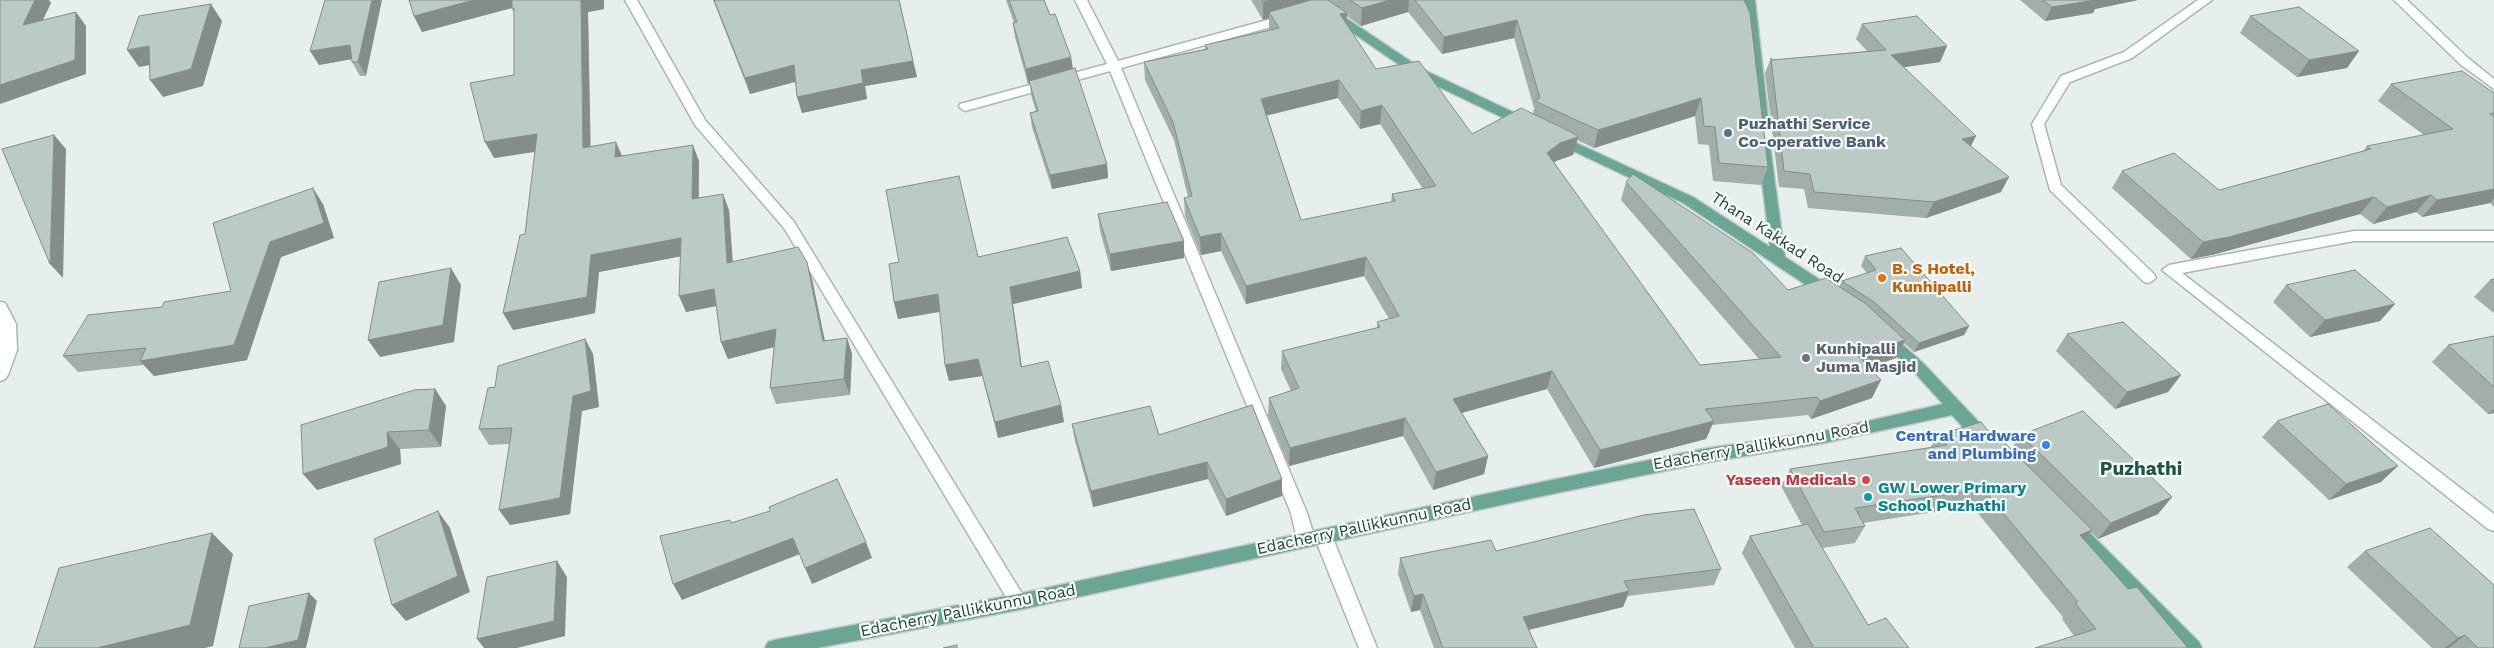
<!DOCTYPE html>
<html>
<head>
<meta charset="utf-8">
<style>
	body { margin:0 }
	canvas { display:block; background:#e6efeb }
</style>
</head>
<body>
<canvas width="2494" height="648"></canvas>
<script>
const ctx = document.querySelector('canvas').getContext('2d');
ctx.lineJoin = 'round';
const toPath = rows => new Path2D(rows.map(r => 'M' + r).join(''));
function stroke(path, color, width, dash) { ctx.strokeStyle = color; ctx.lineWidth = width; ctx.lineCap = dash ? 'butt' : 'round'; ctx.setLineDash(dash || []); ctx.stroke(path); }
function paint(path, color) { ctx.fillStyle = color; ctx.fill(path, 'evenodd'); }
function label(font, color, halo, rows, align = 'center') {
  ctx.font = font + ' "Work Sans",sans-serif'; ctx.lineWidth = 4.5; ctx.setLineDash([]); ctx.textBaseline = 'middle'; ctx.strokeStyle = halo; ctx.fillStyle = color; for (const [text, x, y, turn = 0] of rows) {
    ctx.save(); ctx.translate(x, y); ctx.rotate((+turn || 0) * Math.PI / 180); ctx.textAlign = isNaN(turn) ? turn : align; if (halo) ctx.strokeText(text, 0, 0); ctx.fillText(text, 0, 0); ctx.restore();
  }
}
const minor = toPath([
	[625,0,637,0,705,120,794,222,1024,597,1027,602,1024,607,1018,610,1012,607,784,228,695,125,625,0],
	[1075,0,1087,0,1118,61,1289,14,1295,18,1293,21,1121,68,1307,513,1315,539,1312,544,1306,546,1300,544,1297,539,1291,513,1110,71,965,111,959,107,960,104,1107,64,1075,0],
	[2198,0,2212,0,2132,58,2070,82,2044,124,2061,185,2154,274,2156,278,2149,283,2144,282,2050,190,2032,124,2061,76,2124,52,2198,0],
	[2394,0,2407,0,2468,58,2494,79,2494,89,2460,64,2394,0],
	[2354,231,2494,231,2494,241,2354,241,2182,273,2494,514,2494,531,2488,529,2162,270,2169,265,2354,231],
	[0,302,5,303,16,324,17,350,8,375,5,379,0,381,0,302],
	[1323,529,1329,531,1332,536,1377,648,1359,648,1314,536,1317,531,1323,529]
]);
const major = toPath([
	[1305,0,1319,0,1422,69,1532,121,1533,124,1532,127,1522,127,1414,75,1305,0],
	[1743,0,1755,0,1769,125,1763,129,1757,125,1743,0],
	[1557,134,1693,197,1770,247,1758,148,1765,144,1770,145,1785,257,1834,289,1836,293,1834,297,1824,297,1683,203,1552,141,1550,138,1557,134],
	[1885,331,1890,333,1924,364,1991,435,1993,440,1991,445,1985,446,1979,445,1952,415,1824,443,1703,463,1547,495,1018,610,817,648,765,648,768,642,774,640,1018,594,1547,481,1703,449,1824,431,1943,404,1914,372,1880,341,1877,337,1880,333,1885,331],
	[2071,518,2077,520,2199,642,2202,648,2181,648,2065,530,2062,525,2065,520,2071,518]
]);
stroke(minor, '#a8b8b2', 3);
stroke(major, '#c2cac8', 3);
paint(minor, '#fff');
paint(major, '#6aa596');
paint(toPath([
	[325,0,366,76,360,76,352,62,352,59,319,65],
	[409,0,604,0,604,9,588,12,590,147,622,156,699,161,699,198,729,210,732,262,812,279,825,341,847,338,852,354,850,395,776,404,770,388,774,347,728,359,721,342,716,306,686,312,680,256,599,272,595,313,513,330,535,152,494,158,514,75,514,14,512,8,422,32,414,16],
	[713,0,899,0,917,77,865,86,867,99,802,113,795,82,750,94],
	[1006,0,1044,0,1050,15,1071,57,1073,69,1107,164,1108,178,1052,189,1032,127,1030,113,1036,111,1031,95,1030,83,1028,84,1015,37,1013,23,1014,23],
	[1251,0,1744,0,1768,167,1761,185,1713,181,1709,145,1698,144,1695,116,1594,148,1577,140,1573,155,1556,161,1554,163,1700,365,1759,359,1621,200,1626,182,1788,290,1839,287,1842,281,1867,273,1861,266,1865,256,1969,326,1964,335,1914,352,1904,343,1896,358,1869,367,1872,398,1811,419,1808,415,1712,425,1706,439,1594,468,1547,389,1462,413,1488,456,1484,474,1433,490,1403,436,1289,466,1268,416,1269,398,1291,391,1281,369,1282,351,1377,328,1377,322,1389,319,1364,276,1246,304,1221,251,1201,255,1185,216,1184,198,1188,197,1174,140,1145,80,1144,62,1205,49,1205,45,1269,30,1269,18,1263,20],
	[1408,12,1442,54,1514,38,1534,108,1533,114,1472,134,1376,69,1346,23,1347,16,1361,26],
	[1338,98,1360,129,1380,124,1423,189,1392,194,1391,202,1301,220,1267,115],
	[2020,0,2138,0,2095,9,2093,13,2045,21],
	[2250,16,2359,51,2347,68,2297,77,2240,33],
	[1862,24,1947,46,1940,62,1904,67,1971,146,2001,192,1926,218,1808,208,1804,189,1779,187,1765,73,1771,58,1772,60,1867,51,1856,39],
	[2391,84,2494,93,2494,207,2490,203,2422,217,2416,212,2373,224,2360,214,2216,254,2191,259,2112,188,2122,171,2219,190,2363,151,2367,146,2424,135,2378,101],
	[323,204,334,238,281,257,247,360,154,376,144,365,78,372,63,356,162,307,231,291],
	[1098,214,1184,241,1184,258,1111,271,1100,231],
	[978,257,1080,271,1082,288,1013,304,1022,367,1061,405,1064,422,998,438,982,376,949,381,945,365,940,312,898,319,894,302],
	[2494,279,2494,313,2474,297,2490,280],
	[2286,285,2395,304,2380,321,2310,337,2273,302],
	[2067,334,2181,375,2168,392,2115,409,2056,351],
	[2494,336,2494,413,2488,414,2432,362,2448,345],
	[585,339,593,354,599,407,582,411,570,514,510,525,510,444,489,445,479,429,495,387],
	[435,389,446,406,441,447,400,449,401,464,317,490],
	[2277,421,2381,482,2329,500,2262,437],
	[1072,424,1159,435,1282,479,1282,496,1226,516,1208,479,1093,507,1075,441],
	[1938,435,1998,443,2011,449,2021,435,2172,497,2158,514,2098,539,2091,532,2084,540,2128,589,2188,648,2074,636,2062,619,2063,617,1972,506,1863,523,1865,526,1855,543,1822,548,1868,625,1909,648,1795,648,1742,553,1750,536,1802,525,1781,486,1790,469,1930,448],
	[1496,551,1721,569,1714,585,1628,596,1623,607,1529,630,1537,648,1434,648,1420,610,1411,612,1398,574,1400,558],
	[2365,551,2494,648,2432,648,2347,567]
]), '#a1aea9');
paint(toPath([
	[35,0,49,0,51,3,34,39,23,25],
	[372,0,382,0,366,76,358,62],
	[474,0,516,0,519,6,422,32,414,16],
	[581,0,604,0,604,9,588,12,591,164,583,148],
	[1271,0,1311,0,1269,12,1269,18,1263,20,1263,2],
	[1390,0,1409,0,1408,12,1361,26,1362,8],
	[2094,0,2138,0,2095,9,2093,13,2045,21,2052,7],
	[211,4,222,21,203,86,163,97,150,80],
	[76,12,86,26,86,74,0,104,0,85],
	[1347,13,1346,30,1340,14],
	[1517,20,1514,38,1442,54,1444,37],
	[350,45,358,58,319,65,310,51],
	[149,46,161,63,139,67,127,50],
	[1947,46,1940,62,1885,70,1891,55],
	[2359,51,2347,68,2297,77,2309,60],
	[1071,57,1073,71,1028,84,1026,69],
	[913,61,917,77,865,86,867,99,802,113,797,97,861,70],
	[794,65,798,81,750,94,745,78],
	[1339,80,1338,98,1261,117,1261,99],
	[1701,98,1695,116,1594,148,1598,130],
	[1382,105,1380,124,1360,129,1361,111],
	[537,134,545,150,494,158,485,142],
	[54,135,66,149,63,278,50,264],
	[1976,136,1968,152,1962,139],
	[1578,137,1573,155,1556,161,1543,171,1547,153,1560,143],
	[616,142,623,158,615,157],
	[693,145,699,161,698,215,692,199],
	[1107,164,1108,178,1052,189,1050,175],
	[2009,177,2001,192,1926,218,1934,202],
	[313,188,323,204,334,238,281,257,247,360,154,376,140,361,234,345,270,242],
	[2494,189,2494,198,2490,203,2422,217,2437,200],
	[723,194,729,210,734,279,727,263],
	[2431,195,2416,212,2373,224,2387,207],
	[2374,197,2360,214,2216,254,2191,259,2203,242],
	[1221,233,1221,251,1201,255,1200,237],
	[681,238,688,255,599,272,595,313,513,330,503,313,591,255],
	[1184,241,1184,258,1111,271,1110,254],
	[1366,257,1364,276,1246,304,1246,286],
	[807,262,812,279,828,357,823,341],
	[451,268,461,285,454,342,380,357,368,340],
	[1080,271,1082,288,1013,304,1024,384,1010,287],
	[714,289,721,305,686,312,679,296],
	[938,294,942,311,898,319,894,302],
	[2395,304,2380,321,2310,337,2325,320],
	[1969,326,1964,335,1914,352,1919,343],
	[776,329,782,345,728,359,721,342],
	[847,338,852,354,850,395,844,379],
	[585,339,593,354,599,407,582,411,570,514,510,525,499,510,573,396],
	[1905,340,1896,358,1849,374,1858,356],
	[978,359,982,376,949,381,945,365],
	[1552,371,1547,389,1450,416,1453,399],
	[2181,375,2168,392,2115,409,2127,392],
	[1881,380,1872,398,1811,419,1820,401],
	[435,389,446,406,441,447,429,430],
	[1061,405,1064,422,998,438,995,422],
	[2494,409,2494,413,2488,414],
	[1405,418,1403,436,1289,466,1290,448],
	[1714,421,1706,439,1594,468,1600,450],
	[387,432,400,449,401,464,317,490,303,474],
	[1488,456,1484,474,1433,490,1436,472],
	[1207,462,1208,479,1093,507,1091,491],
	[2398,466,2381,482,2329,500,2346,484],
	[1282,479,1282,496,1226,516,1226,499],
	[2172,497,2158,514,2098,539,2111,523],
	[438,511,450,528,470,592,406,621,392,605],
	[2092,530,2079,547,2080,535],
	[212,533,233,554,213,646,205,648,97,648],
	[793,538,800,554,682,600,673,584],
	[866,542,872,558,812,584,805,568],
	[557,561,567,577,565,636,517,648,484,648,477,639],
	[1629,591,1623,607,1519,632,1523,617],
	[309,593,317,601,306,648,265,648],
	[1423,594,1420,610,1411,612,1414,596],
	[2465,635,2449,648,2445,648,2458,638]
]), '#838d89');
const building = toPath([
	[0,0,35,0,23,25,76,12,75,60,0,85,0,0],
	[325,0,372,0,358,62,352,62,350,45,310,51,325,0],
	[409,0,474,0,414,16,409,0],
	[512,0,581,0,583,148,616,142,615,157,693,145,692,199,723,194,727,263,798,247,807,262,823,341,847,338,844,379,770,388,776,329,721,342,714,289,679,296,681,238,591,255,587,297,503,313,520,235,525,234,537,134,485,142,470,83,514,75,514,8,512,9,512,0],
	[714,0,899,0,913,61,861,70,863,83,797,97,794,65,745,78,714,0],
	[1009,0,1044,0,1050,15,1055,14,1071,57,1026,69,1013,23,1017,22,1009,0],
	[1262,0,1271,0,1263,2,1262,0],
	[1311,0,1328,0,1347,13,1340,14,1376,69,1419,61,1472,134,1521,108,1573,133,1578,137,1560,143,1547,153,1700,365,1781,357,1626,182,1633,174,1753,253,1788,290,1826,278,1866,304,1905,340,1858,356,1881,380,1820,401,1817,397,1705,409,1714,421,1600,450,1552,371,1453,399,1488,456,1436,472,1405,418,1290,448,1269,398,1299,388,1282,351,1380,327,1377,322,1399,316,1366,257,1246,286,1221,233,1200,237,1184,198,1192,196,1173,122,1144,62,1208,49,1205,45,1279,28,1269,12,1311,0],
	[1339,80,1361,111,1382,105,1436,186,1392,194,1395,201,1301,220,1261,99,1339,80],
	[1350,0,1390,0,1362,8,1350,0],
	[1415,0,1744,0,1750,13,1768,167,1719,163,1715,127,1704,126,1701,98,1598,130,1535,101,1540,98,1517,20,1444,37,1415,0],
	[2043,0,2096,0,2052,7,2043,0],
	[211,4,191,69,150,80,149,46,127,50,139,16,211,4],
	[2299,7,2359,51,2309,60,2250,16,2299,7],
	[1917,16,1947,46,1891,55,1976,136,1962,139,2009,177,1934,202,1814,192,1810,174,1784,171,1771,58,1772,60,1886,50,1862,24,1917,16],
	[1075,68,1107,164,1050,175,1030,113,1038,111,1029,81,1075,68],
	[2462,71,2494,93,2494,113,2490,114,2494,117,2494,189,2437,200,2431,195,2387,207,2374,197,2229,237,2203,242,2122,171,2174,153,2219,190,2371,149,2367,146,2453,129,2391,84,2462,71],
	[54,135,50,264,2,149,54,135],
	[959,176,978,257,1067,237,1080,271,1010,287,1021,367,1048,361,1061,405,995,422,978,359,945,365,938,294,894,302,889,264,899,262,886,190,959,176],
	[313,188,324,223,270,242,234,345,140,361,146,348,63,356,88,315,162,307,164,302,231,291,213,223,313,188],
	[1167,202,1184,241,1110,254,1098,214,1167,202],
	[1901,248,1969,326,1919,343,1874,302,1842,281,1876,270,1865,256,1901,248],
	[451,268,443,325,368,340,379,282,451,268],
	[2355,270,2395,304,2325,320,2286,285,2355,270],
	[2494,279,2494,283,2490,280,2494,279],
	[2123,322,2181,375,2127,392,2067,334,2123,322],
	[2494,336,2494,387,2448,345,2494,336],
	[585,339,591,391,573,396,560,498,499,510,512,428,479,429,488,388,495,387,498,366,585,339],
	[435,389,429,430,387,432,388,447,303,474,301,425,414,390,435,389],
	[2328,404,2398,466,2346,484,2277,421,2328,404],
	[1252,405,1282,479,1226,499,1207,462,1091,491,1072,424,1150,406,1159,435,1252,405],
	[2083,411,2172,497,2111,523,2021,435,2083,411],
	[1981,422,1998,443,2003,441,2092,530,2080,535,2128,589,2137,587,2188,648,2035,648,2096,629,2075,603,2078,602,1983,489,1855,508,1865,526,1824,532,1790,469,1947,445,1938,435,1981,422],
	[837,479,866,542,805,568,793,538,673,584,660,536,730,520,731,523,770,511,769,507,837,479],
	[1694,509,1721,569,1624,581,1629,591,1523,617,1537,648,1443,648,1423,594,1414,596,1400,558,1491,540,1496,551,1644,515,1694,509],
	[438,511,458,576,392,605,374,539,438,511],
	[1808,524,1868,625,1886,618,1909,648,1814,648,1750,536,1808,524],
	[2430,528,2494,585,2494,648,2478,648,2465,635,2458,638,2365,551,2430,528],
	[212,533,190,625,97,648,34,648,59,568,212,533],
	[557,561,554,621,477,639,487,577,557,561],
	[309,593,298,640,265,648,239,648,249,606,309,593],
	[957,645,957,648,943,648,957,645]
]);
paint(building, '#bbcac4');
stroke(building, '#838d89', 1);
for (const [x, y, r, color] of [
	[1728,133,5,"#5c6f8a"],
	[1882,278,5,"#e8710a"],
	[1806,358,5,"#6b7280"],
	[2046,445,5,"#3f7fe0"],
	[1866,480,5,"#e0444e"],
	[1868,497,5,"#0f9aa8"]
]) { const dot = new Path2D(); dot.arc(x, y, r, 0, 2 * Math.PI); ctx.fillStyle = color; ctx.fill(dot); stroke(dot, '#f7fbf9', 2); }
label('bold 16px', '#4e5e75', '#f7fbf9', [
	["Puzhathi Service",1738,124],
	["Co-operative Bank",1738,142]
], 'left');
label('16px', '#24423a', '#f7fbf9', [
	["Thana Kakkad Road",1777,238,33],
	["Edacherry Pallikkunnu Road",1761,446,-10],
	["Edacherry Pallikkunnu Road",1364,527,-12],
	["Edacherry Pallikkunnu Road",968,611,-11]
]);
label('bold 16px', '#c56008', '#f7fbf9', [
	["B. S Hotel,",1892,269],
	["Kunhipalli",1892,287]
], 'left');
label('bold 16px', '#5b616d', '#f7fbf9', [
	["Kunhipalli",1816,349],
	["Juma Masjid",1816,367]
], 'left');
label('bold 16px', '#366cbe', '#f7fbf9', [
	["Central Hardware",2036,436],
	["and Plumbing",2036,454]
], 'right');
label('bold 16px', '#be3a42', '#f7fbf9', [
	["Yaseen Medicals",1856,480]
], 'right');
label('bold 16px', '#0d838f', '#f7fbf9', [
	["GW Lower Primary",1878,488],
	["School Puzhathi",1878,506]
], 'left');
label('bold 19px', '#1f5548', '#f7fbf9', [
	["Puzhathi",2141,469]
]);
</script>
</body>
</html>
